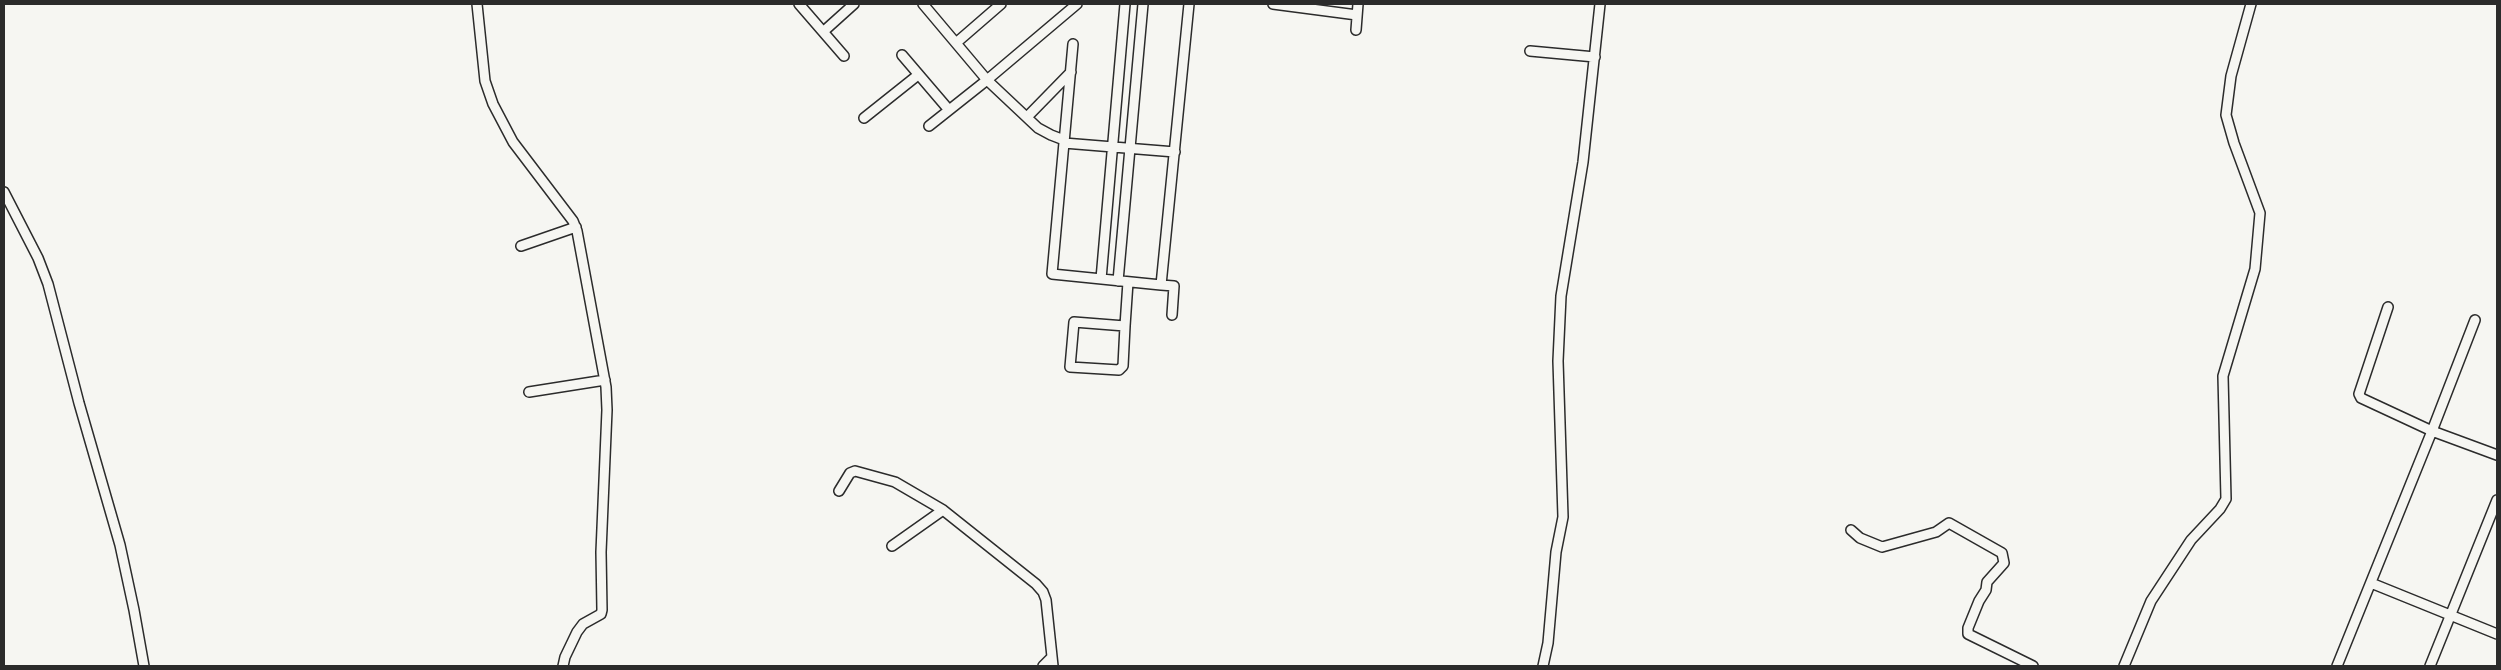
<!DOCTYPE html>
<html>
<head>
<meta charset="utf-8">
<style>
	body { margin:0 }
	#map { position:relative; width:2501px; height:670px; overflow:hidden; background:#f6f6f2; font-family:Mali,sans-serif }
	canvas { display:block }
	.frame { position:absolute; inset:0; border:5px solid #2b2b2b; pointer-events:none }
</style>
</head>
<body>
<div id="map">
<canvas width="2501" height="670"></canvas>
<div class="frame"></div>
</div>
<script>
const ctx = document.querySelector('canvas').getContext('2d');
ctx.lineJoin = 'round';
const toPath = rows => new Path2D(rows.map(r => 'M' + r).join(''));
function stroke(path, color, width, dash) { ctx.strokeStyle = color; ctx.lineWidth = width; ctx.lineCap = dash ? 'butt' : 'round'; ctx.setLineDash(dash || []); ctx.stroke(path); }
const street = toPath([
	[477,4,485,81,493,104,513,142,573,221,577,231,606,387,607,410,601,552,602,610,601,614,583,624,577,632,565,657,563,666],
	[799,4,844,56],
	[923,4,987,80,1077,4],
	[1273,4,1357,15],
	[1356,30,1358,4],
	[824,31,854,4],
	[956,43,1001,4],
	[1073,44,1052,274,1161,285,1189,4],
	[1530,51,1595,57],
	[902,55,949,110],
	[1028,116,1071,72],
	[864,118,918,75],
	[929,126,987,80,1038,128,1051,135,1064,140,1064,143,1175,152],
	[4,192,38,258,48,284,79,403,120,545,134,610,144,666],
	[521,246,576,227],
	[1101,279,1125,4],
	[1118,281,1143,4],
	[1161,285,1174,286,1172,315],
	[2388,307,2359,394,2361,398,2432,431,2475,320],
	[1125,326,1074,322,1070,367,1119,370,1123,366,1125,326,1128,282],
	[529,392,605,380],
	[839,491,850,473,855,471,895,482,943,510,1036,584,1043,592,1046,600,1053,666],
	[1851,530,1860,538,1882,547,1936,532,1949,523,2002,553,2004,563,1987,582,1986,590,1979,601,1968,628,1968,634,2033,666],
	[892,546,943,510],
	[2371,583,2497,634],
	[1043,666,1051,658],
	[1543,666,1548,643,1556,552,1563,517,1558,361,1561,296,1583,162,1600,4],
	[2124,666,2151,601,2191,540,2220,509,2226,499,2223,376,2255,269,2260,213,2234,143,2226,115,2231,76,2251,4],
	[2337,666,2432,431,2497,455],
	[2430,666,2497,500]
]);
stroke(street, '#2b2b2b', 12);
stroke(street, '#f6f6f2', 9);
</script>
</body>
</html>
